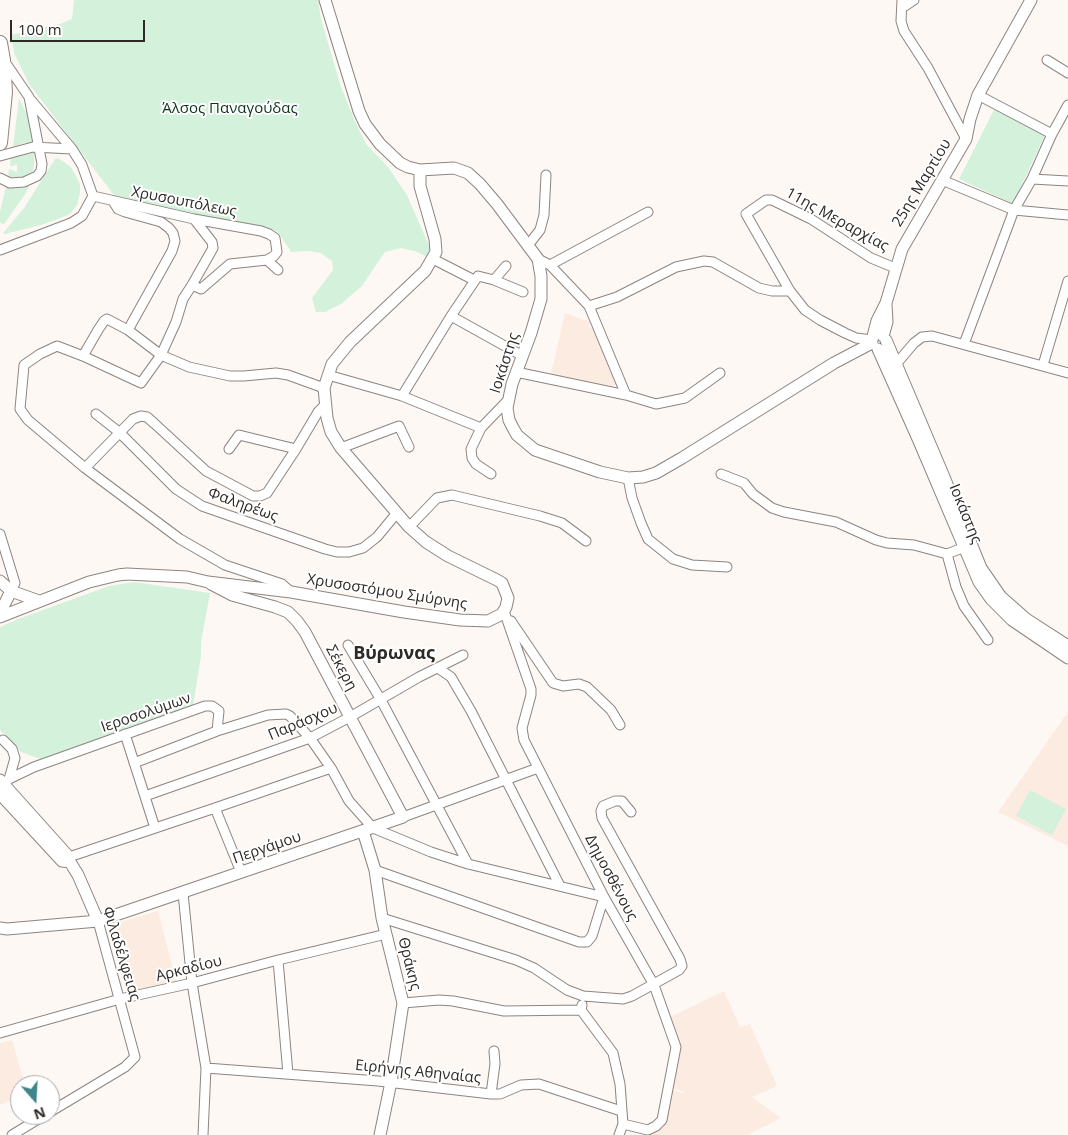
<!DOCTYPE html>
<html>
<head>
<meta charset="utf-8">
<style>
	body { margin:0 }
	#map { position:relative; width:1068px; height:1135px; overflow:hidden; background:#fef8f4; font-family:"Open Sans",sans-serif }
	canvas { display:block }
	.north { position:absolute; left:10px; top:1075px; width:50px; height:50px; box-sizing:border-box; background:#fff; border:1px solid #aba9a8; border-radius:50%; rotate:161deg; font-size:14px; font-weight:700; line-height:20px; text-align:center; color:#2c2926 }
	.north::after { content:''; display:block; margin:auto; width:18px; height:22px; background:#3e868a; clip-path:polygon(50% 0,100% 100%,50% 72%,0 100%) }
	.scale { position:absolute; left:10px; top:20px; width:135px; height:22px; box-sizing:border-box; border:2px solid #2c2926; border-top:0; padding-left:6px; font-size:15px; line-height:18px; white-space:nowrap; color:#2c2926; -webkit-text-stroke:4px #fff; paint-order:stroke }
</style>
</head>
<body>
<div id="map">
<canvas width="1068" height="1135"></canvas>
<div class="north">N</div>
<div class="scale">100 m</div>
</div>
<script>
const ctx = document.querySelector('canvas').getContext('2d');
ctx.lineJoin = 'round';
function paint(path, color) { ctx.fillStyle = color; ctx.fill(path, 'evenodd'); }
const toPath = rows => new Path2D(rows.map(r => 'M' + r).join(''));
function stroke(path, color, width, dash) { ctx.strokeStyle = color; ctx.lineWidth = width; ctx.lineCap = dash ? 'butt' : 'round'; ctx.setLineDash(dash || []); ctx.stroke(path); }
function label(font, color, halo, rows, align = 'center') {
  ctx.font = font + ' "Open Sans",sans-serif'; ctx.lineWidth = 4; ctx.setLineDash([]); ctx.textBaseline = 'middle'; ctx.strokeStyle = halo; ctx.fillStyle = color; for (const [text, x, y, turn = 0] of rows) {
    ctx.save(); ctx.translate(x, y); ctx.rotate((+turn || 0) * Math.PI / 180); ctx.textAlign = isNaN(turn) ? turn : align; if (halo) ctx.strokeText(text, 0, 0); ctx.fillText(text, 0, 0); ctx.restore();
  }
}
paint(toPath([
	[565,313,590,322,589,327,597,331,619,383,613,386,551,374],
	[1068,712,1068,846,998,812],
	[158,911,176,981,129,994,110,925],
	[724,991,740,1027,750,1024,777,1086,752,1097,781,1118,747,1135,646,1135,664,1127,659,1116,666,1088,682,1093,686,1091,682,1091,666,1087,679,1050,666,1019],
	[12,1040,25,1085,20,1085,20,1096,0,1105,0,1043]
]), '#fcebe0');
paint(toPath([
	[74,0,318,0,321,19,341,87,355,121,366,144,388,167,407,195,431,250,429,258,415,251,401,248,385,252,362,286,341,304,325,312,316,312,312,298,333,270,332,261,321,253,309,251,291,252,278,232,267,227,228,221,117,199,29,84,14,53,11,35,60,24,72,19],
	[19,98,28,117,36,144,24,143,13,147],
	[995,108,1045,135,1013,204,959,179],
	[34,152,34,165,33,171,21,178,8,177,9,169,17,172,17,164,13,166,10,166,11,157],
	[58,158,71,167,80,184,80,193,77,205,70,214,63,217,41,225,5,234,3,233,24,208,55,159],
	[6,186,13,188,29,186,24,196,4,224,0,223,0,212],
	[134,582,210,593,201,643,201,656,193,706,43,760,21,752,0,730,0,627,18,619,109,586],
	[1030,790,1066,809,1052,835,1016,816]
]), '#d4f1dc');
const minor = toPath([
	[902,0,901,21,904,31,928,68,966,139],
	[902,8,914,0],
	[1047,60,1068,73],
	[978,95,1052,134],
	[30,99,72,149,82,165,93,196],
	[0,156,33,147,72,149],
	[0,178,10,183,24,182,37,176,41,171,42,164,29,97,5,62],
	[1032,179,1068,181],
	[942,180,1014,210,1068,215],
	[93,196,194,219,261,231,269,234,275,238,277,252,274,256,267,260,230,264,201,289,192,285],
	[113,201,118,209,125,212,161,222,169,228,173,233,175,241,172,251,128,330],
	[194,219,212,242,213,248,192,285,183,299,176,322,161,355,141,383,83,356,57,346,40,354,24,365,20,409,28,420,85,468,180,539,225,565,282,584,291,592],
	[529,244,540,230,544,215,546,175],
	[0,250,71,223,82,216,93,196],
	[433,259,474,280],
	[538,259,550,265,589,306,626,395],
	[267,260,278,270],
	[550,265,648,212],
	[494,280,506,266],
	[589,306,617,297,676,267,704,261,713,262,759,288,772,291,790,291],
	[451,316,521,355],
	[872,340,856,338,845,333,820,320,805,310,790,291,746,214,766,200,772,200,811,219,871,258,895,268],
	[964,344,1014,210,1032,179,1052,134,1068,105],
	[83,356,98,330,104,321,107,319,128,330,161,355,189,367,230,376,244,376,276,373,288,375,324,388],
	[1043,365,1068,281],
	[892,369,914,343,922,337,932,336,1068,373],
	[516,372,626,395,656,404,685,398,720,373],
	[328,375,402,396,481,428,508,400],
	[402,396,451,316,478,276,494,280,523,292],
	[96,414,119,432,176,489,202,506,325,549,337,552,349,552,363,548,377,537,396,514],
	[481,428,471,449,472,458,476,464,491,474],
	[341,448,399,426,409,447],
	[229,449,239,435,296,449],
	[85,468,133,419,141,416,147,417,155,424,206,471,253,496,260,496,267,493,296,449,318,412,325,405],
	[721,474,744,483,753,494,772,508,784,512,836,522,876,540,887,543,914,545,947,554,970,545],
	[628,478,632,498,641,523,648,539,673,559,692,565,727,567],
	[409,527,437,498,452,495,540,516,562,523,586,541],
	[0,534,15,583,11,591],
	[947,554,956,587,964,606,988,640],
	[504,611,531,689,531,695,522,728,524,740,604,897,654,985,676,1047,662,1120,656,1126,648,1130,623,1124],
	[511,621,553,683,563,686,579,684,587,687,611,710,620,725],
	[348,645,381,700,468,864],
	[438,668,451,677,471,711,560,886],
	[125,734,155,828],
	[3,740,12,749,15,758,9,779],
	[134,763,217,731],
	[3,784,9,779,34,767,205,706,212,706,219,711,217,731,268,715,286,714,290,716,310,738,331,768,349,801,373,828,431,852,468,864,604,897,592,936,587,942,579,942,375,870],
	[145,796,310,738,350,717,419,677,463,655],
	[403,817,538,768],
	[69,857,215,808],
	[241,872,215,808,331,768],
	[183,893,192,983,206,1068,203,1135],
	[382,918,516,960,534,968,567,990,583,996,623,999,632,996,679,970,682,966,680,959,602,818,601,811,603,806,615,801,622,801,631,812],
	[278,960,288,1074],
	[403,1003,439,1000,453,1001,504,1011,581,1010],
	[582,1005,581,1010,613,1053,620,1084,623,1124,619,1135],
	[0,1033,120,999,192,983,278,960,386,934],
	[206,1068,378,1081,491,1094,500,1094,521,1085,539,1084,621,1111],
	[491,1094,495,1064,494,1051],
	[50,1112,125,1067,135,1057,98,921],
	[12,1135,45,1115]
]);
const tertiary = toPath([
	[325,0,359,111,365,124,380,144,400,163,408,167,420,170,454,168,468,173,480,184,497,204,538,259,541,276,541,299,531,333,512,384,507,408,509,420,513,428,517,435,535,450,600,472,628,478,643,477,656,473,682,458,834,363,872,343],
	[883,336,887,322,886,305],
	[872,340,877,321,886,303,902,249,966,139,970,119,978,95,1031,0],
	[886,340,944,477,981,568,1001,597,1026,619,1068,646],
	[878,349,919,441,979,582,991,599,1012,620,1068,658],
	[0,581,11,591,39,601],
	[0,613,11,591],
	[0,617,89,582,118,575,127,574,187,577,208,582,291,592,404,612,460,620,488,621,502,614,506,607,508,598,502,583,497,580,448,556,426,542,409,527,341,448,331,432,327,418,324,388,332,364,350,342,425,271,436,252,435,239,420,186,420,170],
	[0,780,69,857,70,862,78,875,98,921],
	[0,794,62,861,70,862],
	[363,831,375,870,382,918,403,1003,391,1082,380,1135],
	[0,928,7,929,98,921,403,817,305,632,297,621,288,612,275,607,232,595,211,584]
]);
const secondary = toPath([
	[0,43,3,60,5,92,0,143]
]);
stroke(minor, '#8d847f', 11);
stroke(tertiary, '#8d847f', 13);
stroke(secondary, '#8d847f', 16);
stroke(minor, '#fff', 9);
stroke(tertiary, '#fff', 11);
stroke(secondary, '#fff', 14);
label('15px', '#0c341d', '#fff', [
	["Άλσος Παναγούδας",230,109]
]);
label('15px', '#2c2926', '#fff', [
	["25ης Μαρτίου",922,183,-59],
	["Χρυσουπόλεως",184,202,11],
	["11ης Μεραρχίας",837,220,29],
	["Ιοκάστης",505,363,-72],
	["Φαληρέως",243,505,20],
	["Ιοκάστης",965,514,68],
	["Χρυσοστόμου Σμύρνης",387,592,9],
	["Σέκερη",341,668,62],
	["Ιεροσολύμων",146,713,-19],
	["Παράσχου",303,722,-23],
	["Περγάμου",267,848,-19],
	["Δημοσθένους",611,878,62],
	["Φιλαδέλφειας",121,954,73],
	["Θράκης",409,964,76],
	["Αρκαδίου",189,969,-14],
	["Ειρήνης Αθηναίας",418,1072,6]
]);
label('bold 18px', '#2c2926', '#fff', [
	["Βύρωνας",394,654]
]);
</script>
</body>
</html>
